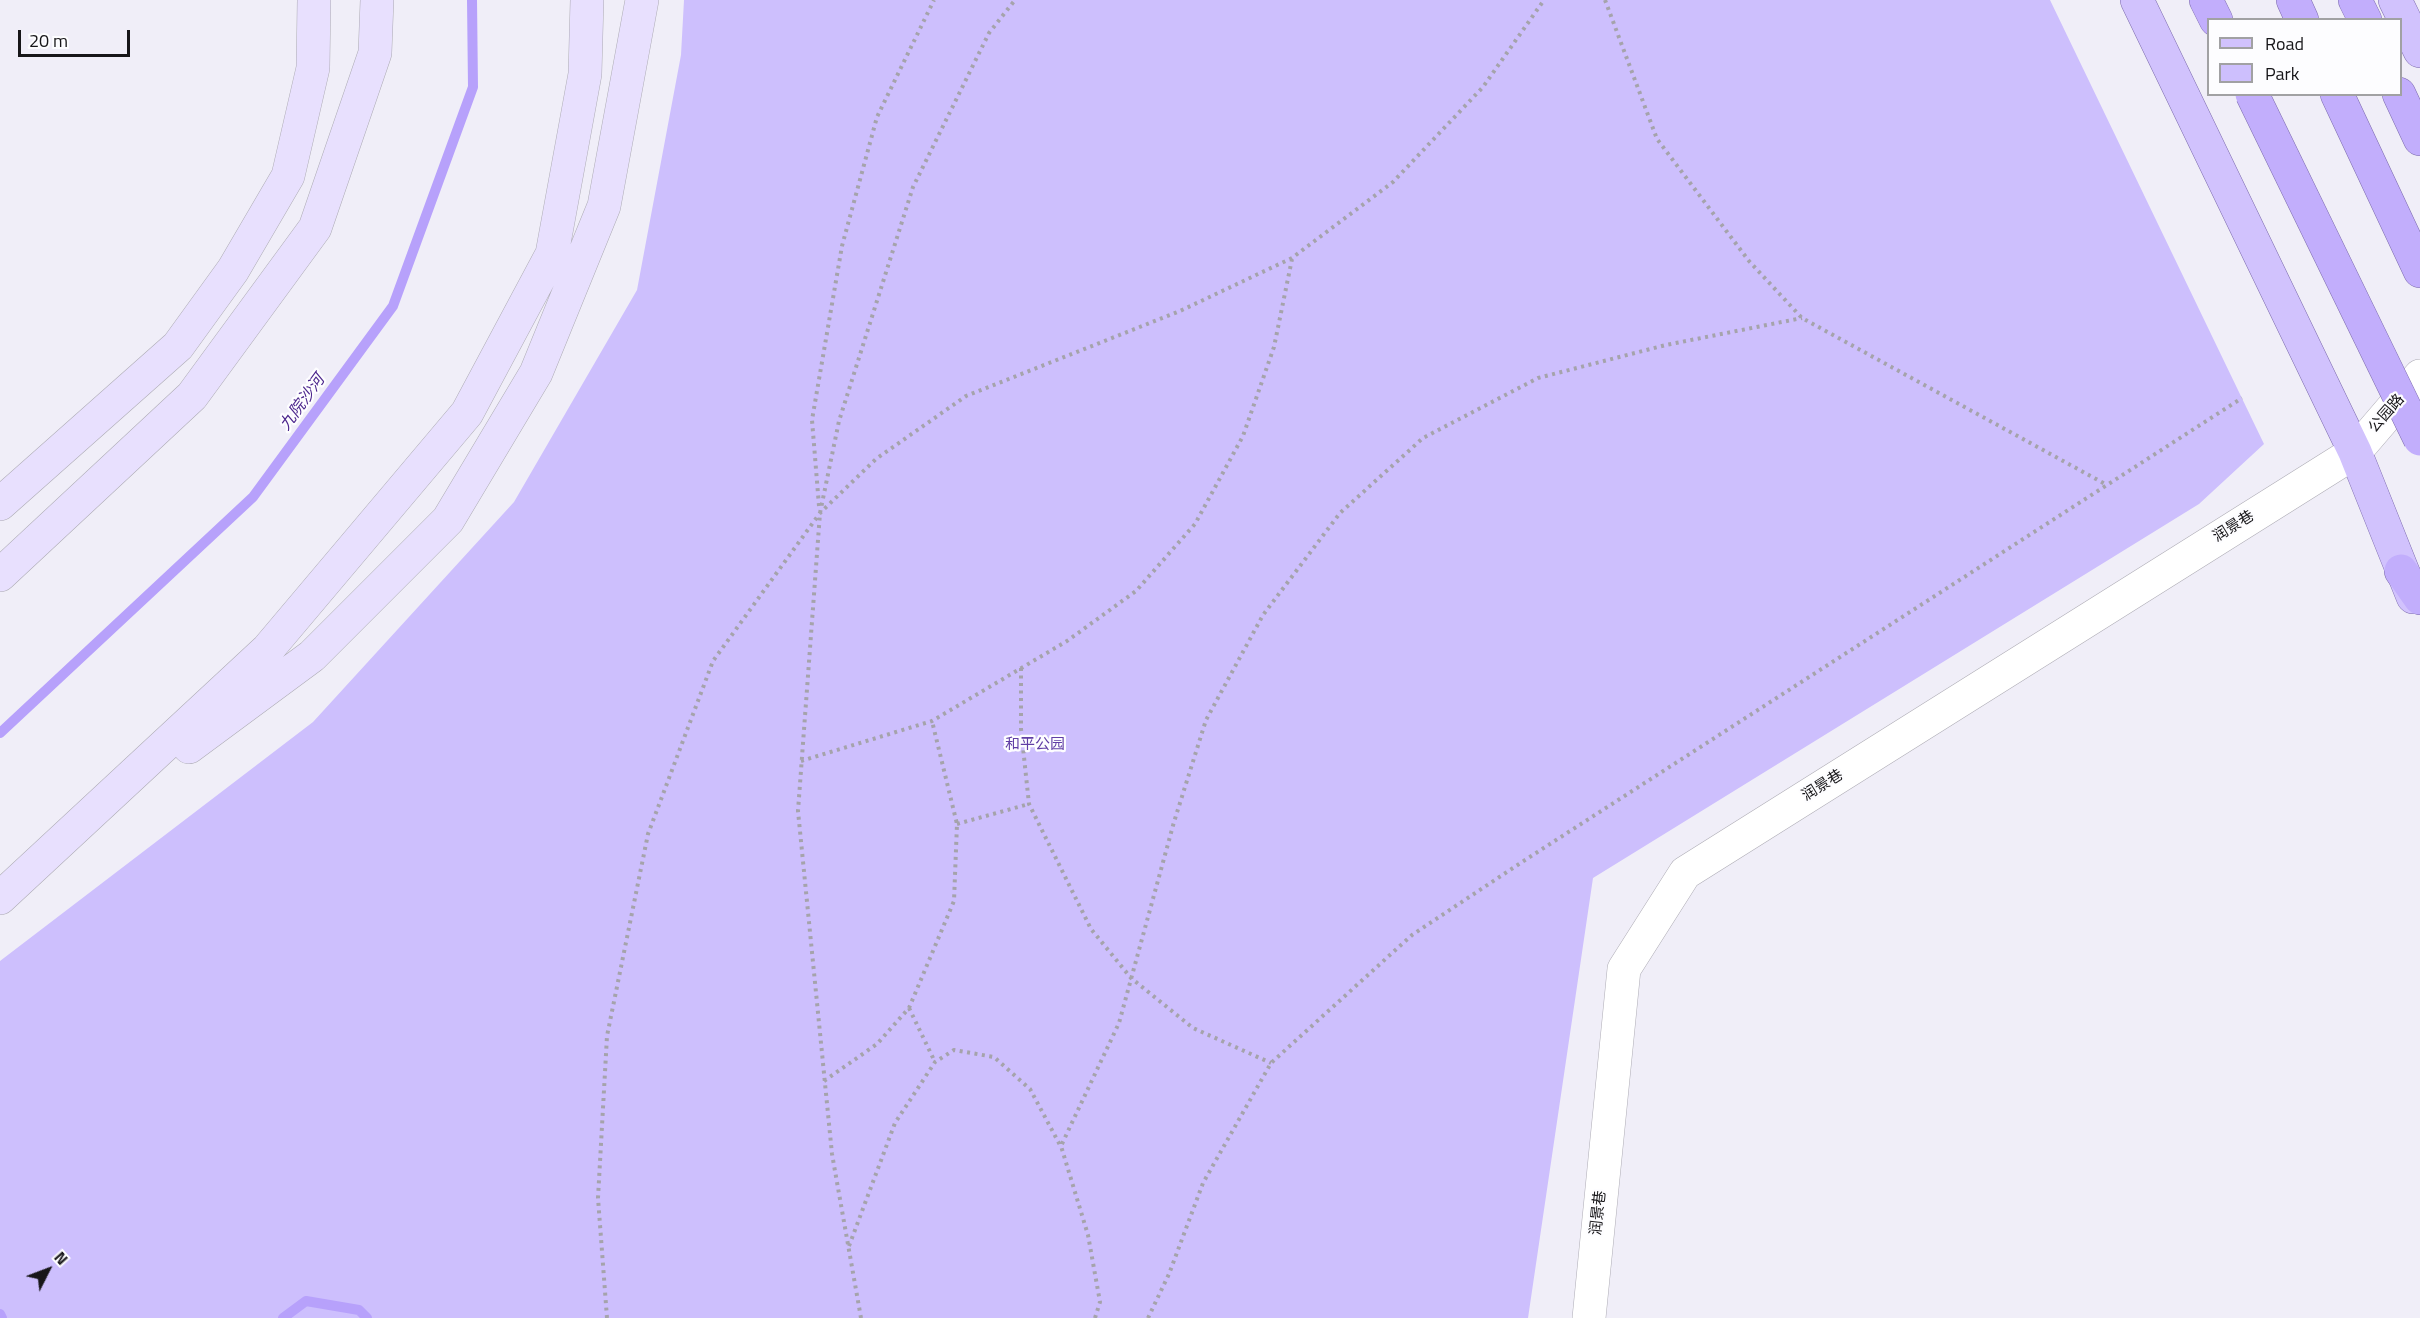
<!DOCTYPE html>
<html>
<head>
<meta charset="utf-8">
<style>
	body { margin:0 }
	#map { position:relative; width:2420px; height:1318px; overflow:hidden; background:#f0eef8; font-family:"Titillium Web",sans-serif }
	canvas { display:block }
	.legend { position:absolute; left:2207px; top:18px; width:195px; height:78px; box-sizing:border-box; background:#fdfdff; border:2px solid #a1a1a3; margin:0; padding:8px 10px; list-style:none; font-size:18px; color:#171619 }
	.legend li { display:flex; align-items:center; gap:12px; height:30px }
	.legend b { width:30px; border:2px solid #a1a1a3 }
	.north { position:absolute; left:18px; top:1240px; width:60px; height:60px; -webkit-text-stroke:4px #fdfdff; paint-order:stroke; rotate:48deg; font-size:16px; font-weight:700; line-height:24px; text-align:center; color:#171619 }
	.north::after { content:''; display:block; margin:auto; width:21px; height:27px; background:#171619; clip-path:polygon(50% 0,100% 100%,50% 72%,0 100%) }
	.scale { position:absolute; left:18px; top:30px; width:112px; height:27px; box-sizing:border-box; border:3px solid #171619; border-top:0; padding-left:8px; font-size:18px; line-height:21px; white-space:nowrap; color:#171619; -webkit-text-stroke:4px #fdfdff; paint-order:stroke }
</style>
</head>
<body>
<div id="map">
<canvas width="2420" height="1318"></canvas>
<ul class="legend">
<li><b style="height:8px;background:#d1c2fd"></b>Road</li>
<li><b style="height:16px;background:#cdbffd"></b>Park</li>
</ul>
<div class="north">N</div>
<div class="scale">20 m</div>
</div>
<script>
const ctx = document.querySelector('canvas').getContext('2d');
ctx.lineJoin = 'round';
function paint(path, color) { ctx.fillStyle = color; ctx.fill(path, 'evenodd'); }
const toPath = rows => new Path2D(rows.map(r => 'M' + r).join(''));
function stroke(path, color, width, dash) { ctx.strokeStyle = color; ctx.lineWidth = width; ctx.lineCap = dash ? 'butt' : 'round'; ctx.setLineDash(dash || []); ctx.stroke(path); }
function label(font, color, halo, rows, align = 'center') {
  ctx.font = font + ' "Titillium Web","Noto Sans SC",sans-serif'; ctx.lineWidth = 4.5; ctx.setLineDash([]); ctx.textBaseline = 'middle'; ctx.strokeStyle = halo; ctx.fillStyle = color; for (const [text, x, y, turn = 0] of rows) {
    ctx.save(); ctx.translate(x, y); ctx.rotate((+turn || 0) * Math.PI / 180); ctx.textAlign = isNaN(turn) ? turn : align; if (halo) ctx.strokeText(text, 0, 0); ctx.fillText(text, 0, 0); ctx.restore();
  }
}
paint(toPath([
	[684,0,2050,0,2264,444,2199,504,1593,878,1528,1318,0,1318,0,961,313,722,514,502,637,290,681,55]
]), '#cdbffd');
stroke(toPath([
	[0,733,253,497,393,306,473,87,472,0],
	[0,1314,2,1318],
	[283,1318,306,1301,359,1310,367,1318]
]), '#b7a1fb', 10);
const minor = toPath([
	[1589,1318,1624,969,1685,873,2355,452]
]);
const tertiary = toPath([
	[2355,452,2420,376]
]);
const secondary = toPath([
	[0,504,178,346,233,270,288,176,313,68,314,0],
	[0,575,192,396,315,228,375,53,377,0],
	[189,747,312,656,448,520,536,373,604,206,642,0],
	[0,898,268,649,467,413,552,254,585,74,587,0]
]);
const primary = toPath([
	[2137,0,2355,452,2413,597],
	[2395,0,2420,51]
]);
const trunk = toPath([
	[2206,0,2216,20],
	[2293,0,2302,20],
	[2355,0,2365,20],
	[2337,94,2420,271],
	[2399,94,2420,139],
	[2401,571,2420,598]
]);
stroke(minor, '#adabb4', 34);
stroke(tertiary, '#adabb4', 34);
stroke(secondary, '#adabb4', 34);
stroke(primary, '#7c6bac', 34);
stroke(trunk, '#7c6bac', 34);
stroke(toPath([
	[1605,0,1657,139,1749,261,1802,318,2107,485],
	[819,506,812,420,842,246,877,117,934,0],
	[1021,668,1021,729,1029,804,1091,929,1131,978,1193,1028,1271,1063],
	[801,761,932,721,1067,641,1136,591,1195,524,1243,436,1274,347,1292,259],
	[957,824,1029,804],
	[909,1008,935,1062],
	[824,1081,877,1044,909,1008,954,901,957,824,932,721],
	[849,1246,895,1123,935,1062,954,1050,994,1057,1030,1089,1060,1145],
	[607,1318,598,1198,607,1036,648,834,713,661,820,513,876,459,966,396,1180,311,1292,258,1393,182,1483,87,1544,0],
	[861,1318,832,1154,798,811,820,513,839,421,913,187,989,33,1015,0],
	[1095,1318,1100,1302,1088,1235,1061,1146,1119,1023,1174,822,1206,720,1263,615,1340,513,1423,438,1538,378,1666,345,1802,318],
	[1148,1318,1169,1274,1203,1183,1271,1063,1412,935,1522,862,2242,398]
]), '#a5a3ab', 4, [3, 4.5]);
stroke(minor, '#fff', 33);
stroke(tertiary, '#fff', 33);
stroke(secondary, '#e8e0fe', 33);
stroke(primary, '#d1c2fd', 33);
stroke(trunk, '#c2aefc', 33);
const trunkBridge = toPath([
	[2252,94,2420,439]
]);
stroke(trunkBridge, '#7c6bac', 34, []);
stroke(trunkBridge, '#c2aefc', 33);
label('15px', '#171619', '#fdfdff', [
	["公园路",2387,414,-49],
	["润景巷",2234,527,-32],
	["润景巷",1823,786,-32],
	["润景巷",1599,1213,-84]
]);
label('15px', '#603ea5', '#fdfdff', [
	["和平公园",1035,745]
]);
label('italic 16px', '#4b258c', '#fdfdff', [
	["九院沙河",303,403,-54]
]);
</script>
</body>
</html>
